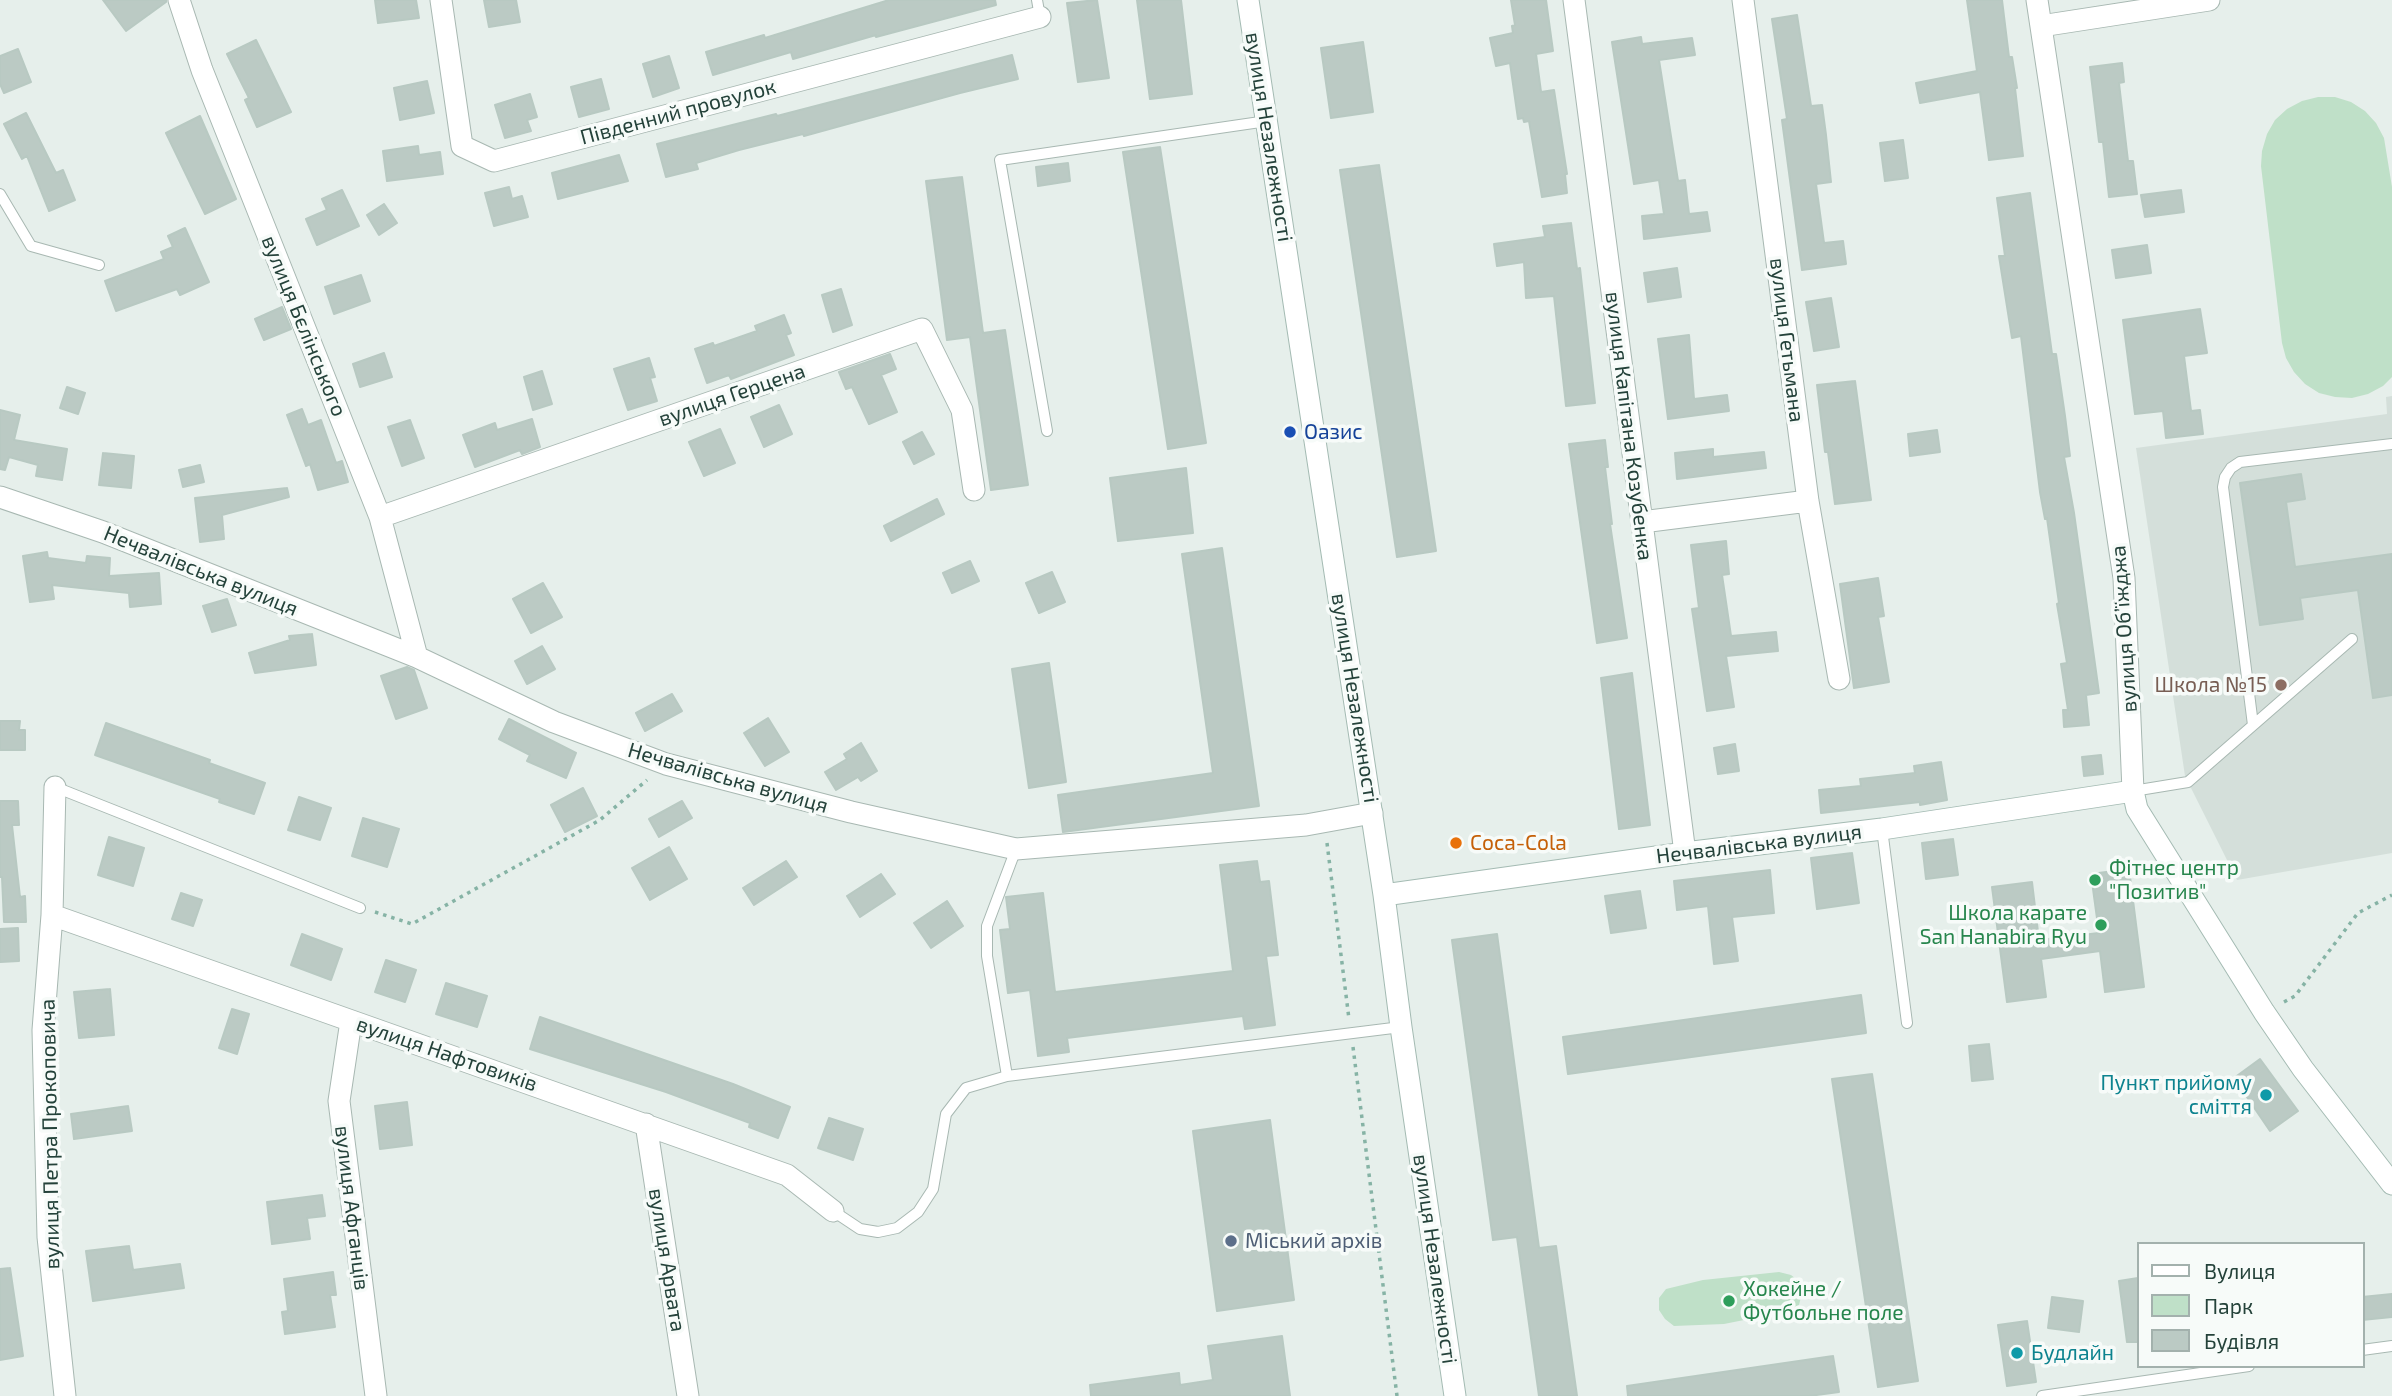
<!DOCTYPE html>
<html>
<head>
<meta charset="utf-8">
<style>
	body { margin:0 }
	#map { position:relative; width:2392px; height:1396px; overflow:hidden; background:#e6efeb; font-family:"Exo 2",sans-serif }
	canvas { display:block }
	.legend { position:absolute; left:2137px; top:1242px; width:228px; height:126px; box-sizing:border-box; background:#f7fbf9; border:2px solid #a3b1ad; margin:0; padding:9px 12px; list-style:none; font-size:21px; color:#24423a }
	.legend li { display:flex; align-items:center; gap:14px; height:35px }
	.legend b { width:35px; border:2px solid #a3b1ad }
</style>
</head>
<body>
<div id="map">
<canvas width="2392" height="1396"></canvas>
<ul class="legend">
<li><b style="height:9px;background:#fff"></b>Вулиця</li>
<li><b style="height:19px;background:#bfe0c8"></b>Парк</li>
<li><b style="height:19px;background:#bbcac4"></b>Будівля</li>
</ul>
</div>
<script>
const ctx = document.querySelector('canvas').getContext('2d');
ctx.lineJoin = 'round';
function paint(path, color) { ctx.fillStyle = color; ctx.fill(path, 'evenodd'); }
const toPath = rows => new Path2D(rows.map(r => 'M' + r).join(''));
function stroke(path, color, width, dash) { ctx.strokeStyle = color; ctx.lineWidth = width; ctx.lineCap = dash ? 'butt' : 'round'; ctx.setLineDash(dash || []); ctx.stroke(path); }
function label(font, color, halo, rows, align = 'center') {
  ctx.font = font + ' "Exo 2",sans-serif'; ctx.lineWidth = 7; ctx.setLineDash([]); ctx.textBaseline = 'middle'; ctx.strokeStyle = halo; ctx.fillStyle = color; for (const [text, x, y, turn = 0] of rows) {
    ctx.save(); ctx.translate(x, y); ctx.rotate((+turn || 0) * Math.PI / 180); ctx.textAlign = isNaN(turn) ? turn : align; if (halo) ctx.strokeText(text, 0, 0); ctx.fillText(text, 0, 0); ctx.restore();
  }
}
paint(toPath([
	[2392,396,2392,853,2237,880,2185,776,2136,448,2387,414,2386,397]
]), '#d4dfda');
paint(toPath([
	[2318,97,2335,97,2351,102,2365,111,2376,123,2384,138,2392,187,2392,377,2383,386,2368,394,2352,398,2335,397,2319,393,2305,384,2294,372,2286,358,2282,343,2261,166,2262,151,2267,134,2275,120,2287,109,2302,101],
	[1779,1272,1791,1275,1800,1282,1802,1293,1799,1305,1789,1311,1724,1324,1674,1326,1665,1319,1659,1310,1659,1298,1666,1289,1703,1280]
]), '#bfe0c8');
const building = toPath([
	[103,0,166,0,166,2,126,31,103,0],
	[375,0,416,0,419,18,378,23,375,0],
	[484,0,516,0,520,22,489,27,484,0],
	[889,0,995,0,996,5,876,37,876,35,793,59,791,52,713,75,706,52,764,35,765,38,889,0],
	[1097,0,1109,78,1078,82,1067,3,1097,0],
	[1137,0,1181,0,1192,94,1150,99,1137,0],
	[1511,0,1546,0,1553,51,1536,54,1541,92,1554,90,1567,174,1565,174,1567,193,1542,197,1529,121,1524,122,1523,118,1518,119,1510,63,1496,66,1490,38,1513,33,1512,26,1515,25,1511,0],
	[1967,0,2002,0,2009,57,2012,57,2017,88,2015,88,2023,156,1989,160,1980,92,1920,103,1916,83,1977,71,1967,0],
	[1797,15,1811,106,1822,105,1826,135,1831,182,1816,184,1824,243,1843,241,1846,264,1802,270,1782,120,1787,119,1772,19,1797,15],
	[1641,37,1642,44,1692,38,1695,55,1659,60,1678,181,1685,180,1689,214,1707,212,1710,231,1644,239,1642,216,1664,214,1659,180,1634,184,1612,42,1641,37],
	[256,40,291,112,257,127,245,100,249,98,227,54,256,40],
	[1363,42,1373,112,1331,118,1321,48,1363,42],
	[18,49,31,82,4,93,0,84,0,56,18,49],
	[1012,55,1018,79,960,93,804,136,803,134,739,150,696,163,698,169,666,177,657,144,776,114,777,116,1012,55],
	[669,56,679,88,653,97,643,64,669,56],
	[2122,63,2124,82,2119,83,2128,161,2133,161,2137,194,2109,197,2103,142,2099,142,2090,67,2122,63],
	[601,79,609,109,579,117,571,87,601,79],
	[427,81,434,113,400,120,394,88,427,81],
	[530,94,537,117,527,120,531,131,505,138,495,105,530,94],
	[26,113,56,173,63,170,75,200,49,211,27,156,22,159,4,124,26,113],
	[200,116,236,199,205,214,166,133,200,116],
	[1903,140,1908,178,1885,181,1880,143,1903,140],
	[418,146,419,155,440,152,443,174,387,181,383,151,418,146],
	[1160,147,1206,443,1168,449,1123,152,1160,147],
	[619,155,628,181,558,199,552,173,619,155],
	[1068,163,1070,181,1038,186,1036,167,1068,163],
	[1379,165,1436,551,1397,557,1340,170,1379,165],
	[962,177,983,333,1005,330,1028,485,991,490,970,337,947,340,926,181,962,177],
	[509,187,512,199,522,196,528,217,494,226,485,193,509,187],
	[342,190,359,226,317,245,306,219,327,210,322,199,342,190],
	[2181,190,2184,212,2145,217,2141,195,2181,190],
	[2030,193,2052,354,2056,354,2065,416,2070,456,2064,457,2074,513,2099,693,2086,695,2089,725,2064,727,2063,710,2068,710,2061,664,2067,663,2057,604,2059,603,2047,518,2045,519,2040,492,2021,336,2012,338,1999,256,2005,256,1997,198,2030,193],
	[384,204,397,223,379,235,367,215,384,204],
	[1571,223,1577,269,1580,268,1595,403,1566,406,1554,296,1526,298,1524,262,1497,266,1494,244,1545,237,1543,226,1571,223],
	[185,228,209,282,180,295,177,289,116,311,105,281,164,259,161,252,173,247,168,236,185,228],
	[2147,245,2151,273,2116,278,2112,250,2147,245],
	[1677,268,1681,297,1648,302,1644,273,1677,268],
	[361,275,370,301,334,314,325,287,361,275],
	[841,289,852,325,833,332,822,295,841,289],
	[1831,298,1839,347,1814,351,1806,302,1831,298],
	[282,307,291,329,264,340,255,319,282,307],
	[2200,309,2207,353,2184,356,2191,411,2200,410,2203,434,2166,438,2163,411,2135,414,2123,320,2200,309],
	[784,315,791,333,786,335,794,355,731,379,729,375,707,383,695,349,713,343,714,346,757,331,755,326,784,315],
	[1689,335,1694,399,1727,395,1729,411,1668,419,1658,339,1689,335],
	[384,353,392,377,360,387,353,364,384,353],
	[890,354,896,369,881,375,897,412,869,424,852,387,846,389,839,372,890,354],
	[649,358,655,377,650,378,657,401,628,410,614,369,649,358],
	[542,371,552,404,533,410,524,377,542,371],
	[1855,381,1871,500,1835,504,1828,452,1825,452,1817,385,1855,381],
	[67,387,85,393,78,414,60,408,67,387],
	[779,405,792,434,764,447,751,417,779,405],
	[302,409,308,425,321,420,336,463,342,461,348,482,318,490,310,464,306,466,287,415,302,409],
	[0,410,20,415,14,440,67,449,62,480,36,476,38,465,9,457,5,470,0,469,0,410],
	[532,419,540,447,522,454,520,450,475,467,463,435,495,423,497,430,532,419],
	[410,420,424,458,402,466,388,427,410,420],
	[720,429,735,463,704,476,689,442,720,429],
	[1937,430,1940,452,1910,456,1908,434,1937,430],
	[922,432,934,454,914,464,903,442,922,432],
	[1605,440,1608,467,1605,467,1612,524,1610,524,1627,638,1597,643,1569,444,1605,440],
	[1713,449,1713,457,1764,452,1766,468,1677,479,1675,453,1713,449],
	[103,453,134,456,131,488,99,485,103,453],
	[200,465,204,482,183,487,179,470,200,465],
	[1186,468,1193,533,1118,541,1110,478,1186,468],
	[2301,474,2305,499,2286,502,2295,567,2392,554,2392,695,2373,698,2358,590,2300,598,2303,619,2260,625,2240,483,2301,474],
	[287,488,289,497,222,515,224,539,200,542,195,498,287,488],
	[937,499,944,514,891,541,884,526,937,499],
	[1726,541,1729,574,1722,575,1731,636,1776,632,1778,651,1726,656,1734,707,1707,711,1692,609,1699,608,1691,545,1726,541],
	[1222,548,1259,806,1063,832,1058,795,1213,773,1182,554,1222,548],
	[47,552,48,558,86,563,87,556,110,558,109,576,159,573,161,604,130,607,129,593,52,585,54,599,30,602,23,556,47,552],
	[970,561,979,581,952,593,943,573,970,561],
	[1052,572,1065,602,1039,613,1026,583,1052,572],
	[1878,578,1884,616,1878,617,1889,682,1854,688,1840,584,1878,578],
	[543,583,562,617,531,633,513,599,543,583],
	[227,599,236,625,212,632,203,606,227,599],
	[312,634,316,665,255,673,249,653,290,640,289,636,312,634],
	[542,646,555,669,527,684,515,661,542,646],
	[1049,663,1066,782,1029,788,1012,669,1049,663],
	[407,667,414,670,427,708,396,719,381,676,407,667],
	[1632,673,1650,825,1619,829,1601,678,1632,673],
	[672,694,682,711,645,731,636,713,672,694],
	[768,718,789,752,765,766,744,733,768,718],
	[509,719,576,753,566,778,527,761,530,755,499,739,509,719],
	[0,721,20,721,19,730,25,730,25,750,0,750,0,721],
	[106,723,210,760,209,763,265,783,254,814,219,802,220,799,95,755,106,723],
	[861,743,877,771,861,781,858,777,836,790,825,772,847,759,844,754,861,743],
	[1735,744,1739,771,1718,774,1714,748,1735,744],
	[2101,755,2103,774,2084,776,2082,757,2101,755],
	[1941,762,1947,800,1920,805,1920,802,1821,813,1819,790,1861,786,1860,779,1915,773,1914,766,1941,762],
	[583,788,597,816,565,832,551,805,583,788],
	[299,797,331,808,320,840,288,830,299,797],
	[0,801,18,801,19,825,12,825,20,897,25,896,26,922,4,922,2,877,0,877,0,801],
	[682,801,692,818,659,837,649,819,682,801],
	[363,818,399,829,387,867,352,856,363,818],
	[109,837,144,848,133,886,98,875,109,837],
	[1953,839,1958,875,1926,879,1922,843,1953,839],
	[669,847,687,879,650,900,632,868,669,847],
	[1852,853,1859,903,1817,909,1811,858,1852,853],
	[786,861,797,877,754,905,743,888,786,861],
	[1257,861,1260,882,1269,881,1278,955,1266,956,1275,1025,1245,1029,1243,1016,1067,1038,1069,1052,1038,1056,1030,990,1008,993,1000,930,1010,929,1006,897,1043,893,1055,992,1233,971,1220,865,1257,861],
	[2129,869,2144,987,2105,992,2100,951,2041,959,2046,997,2007,1002,1992,887,2032,882,2039,940,2099,933,2091,874,2129,869],
	[1770,870,1774,913,1732,917,1738,961,1714,964,1708,906,1677,910,1674,881,1770,870],
	[881,874,895,894,860,917,847,896,881,874],
	[1640,891,1646,928,1611,933,1605,896,1640,891],
	[181,893,202,900,193,926,172,919,181,893],
	[947,901,963,926,931,948,914,923,947,901],
	[18,928,19,961,0,962,0,929,18,928],
	[302,934,342,949,331,980,291,965,302,934],
	[1497,934,1539,1248,1556,1246,1577,1396,1539,1396,1517,1237,1493,1240,1452,940,1497,934],
	[386,960,416,970,405,1002,375,992,386,960],
	[446,983,487,996,477,1027,436,1014,446,983],
	[110,989,114,1035,79,1038,74,992,110,989],
	[1861,995,1866,1033,1568,1074,1563,1037,1861,995],
	[232,1009,249,1014,237,1054,219,1048,232,1009],
	[540,1017,733,1084,790,1107,778,1138,749,1127,750,1123,666,1092,530,1049,540,1017],
	[1989,1044,1993,1079,1972,1081,1969,1046,1989,1044],
	[2260,1059,2298,1111,2270,1131,2234,1078,2260,1059],
	[1872,1074,1918,1381,1878,1387,1832,1079,1872,1074],
	[407,1102,412,1145,380,1149,375,1106,407,1102],
	[128,1106,132,1131,74,1139,71,1114,128,1106],
	[829,1118,863,1129,853,1160,818,1148,829,1118],
	[1270,1120,1294,1300,1217,1311,1193,1131,1270,1120],
	[322,1195,325,1216,307,1218,310,1239,272,1244,267,1202,322,1195],
	[129,1246,133,1270,180,1264,184,1288,93,1301,86,1251,129,1246],
	[10,1268,23,1356,0,1360,0,1269,10,1268],
	[333,1272,336,1295,330,1295,335,1327,285,1334,282,1312,288,1311,284,1279,333,1272],
	[2138,1278,2138,1342,2127,1342,2119,1281,2138,1278],
	[2392,1294,2392,1317,2362,1320,2362,1297,2392,1294],
	[2052,1297,2083,1301,2079,1332,2048,1328,2052,1297],
	[2027,1321,2036,1382,2007,1386,1998,1325,2027,1321],
	[1282,1336,1290,1396,1091,1396,1090,1385,1179,1373,1180,1385,1213,1380,1208,1346,1282,1336],
	[1833,1356,1839,1392,1809,1396,1628,1396,1627,1386,1833,1356]
]);
paint(building, '#bbcac4');
stroke(building, '#b8c9c2', 2);
const lane = toPath([
	[1037,0,1040,17],
	[0,194,31,246,99,265],
	[1047,431,1000,160,1267,121],
	[2253,725,2223,487,2225,477,2231,468,2240,462,2392,444],
	[55,787,360,908],
	[2133,791,2188,782,2352,639],
	[1882,829,1907,1023],
	[1007,1076,987,956,987,926,1016,849],
	[833,1211,860,1229,878,1232,897,1228,918,1212,933,1189,946,1114,966,1088,1007,1076,1401,1027],
	[2362,1350,2392,1346],
	[2042,1396,2249,1366]
]);
const street = toPath([
	[179,0,202,70,380,517,417,657],
	[441,0,462,146,494,161,1040,17],
	[1574,0,1685,853],
	[1743,0,1808,501,1839,679],
	[2037,0,2124,578,2133,791],
	[2041,26,2209,0],
	[0,497,103,532,417,657,554,722,666,764,851,812,1016,849,1306,825,1372,813],
	[380,517,922,329,962,410,974,490],
	[1642,522,1808,501],
	[55,787,52,915,43,1030,48,1237,65,1396],
	[52,915,787,1175,833,1211],
	[351,1021,339,1101,376,1396],
	[646,1124,688,1396]
]);
const secondary = toPath([
	[1248,0,1384,895,1401,1027,1455,1396],
	[1384,895,1685,853,1882,829,2133,791,2137,809,2264,1012,2303,1069,2392,1184]
]);
stroke(lane, '#a8b8b2', 12);
stroke(street, '#a8b8b2', 23);
stroke(secondary, '#a4bbb3', 23);
stroke(toPath([
	[1327,843,1349,1019],
	[375,912,412,924,600,820,647,780],
	[2284,1002,2295,996,2358,913,2392,895],
	[1353,1047,1397,1396]
]), '#86b3a5', 3.5, [3.5, 5]);
stroke(lane, '#fff', 10);
stroke(street, '#fff', 21);
stroke(secondary, '#fff', 21);
for (const [x, y, r, color] of [
	[1290,432,7,"#1a4fb4"],
	[2281,685,7,"#8d6e63"],
	[1456,843,7,"#e8710a"],
	[2095,880,7,"#2e9e5b"],
	[2101,925,7,"#2e9e5b"],
	[2266,1095,7,"#0f9aa8"],
	[1231,1241,7,"#5c6f8a"],
	[1729,1301,7,"#2e9e5b"],
	[2017,1353,7,"#0f9aa8"]
]) { const dot = new Path2D(); dot.arc(x, y, r, 0, 2 * Math.PI); ctx.fillStyle = color; ctx.fill(dot); stroke(dot, '#f7fbf9', 2.5); }
label('21px', '#24423a', '#f7fbf9', [
	["Південний провулок",678,112,-15],
	["вулиця Незалежності",1269,137,81],
	["вулиця Бєлінського",304,326,68],
	["вулиця Гетьмана",1787,340,83],
	["вулиця Герцена",732,395,-19],
	["вулиця Капітана Козубенка",1629,426,83],
	["Нечвалівська вулиця",201,571,22],
	["вулиця Обʼїжджа",2124,629,-94],
	["вулиця Незалежності",1355,698,81],
	["Нечвалівська вулиця",728,778,16],
	["Нечвалівська вулиця",1759,844,-7],
	["вулиця Нафтовиків",447,1054,19],
	["вулиця Петра Прокоповича",50,1134,-91],
	["вулиця Афганців",352,1208,83],
	["вулиця Незалежності",1435,1259,82],
	["вулиця Арвата",667,1260,81]
]);
label('21px', '#164399', '#f7fbf9', [
	["Оазис",1304,432]
], 'left');
label('21px', '#785e54', '#f7fbf9', [
	["Школа №15",2267,685]
], 'right');
label('21px', '#c56008', '#f7fbf9', [
	["Coca-Cola",1470,843]
], 'left');
label('21px', '#27864d', '#f7fbf9', [
	["Фітнес центр",2109,868],
	["\"Позитив\"",2109,892],
	["Школа карате",2087,913,"right"],
	["San Hanabira Ryu",2087,937,"right"],
	["Хокейне /",1743,1289],
	["Футбольне поле",1743,1313]
], 'left');
label('21px', '#0d838f', '#f7fbf9', [
	["Пункт прийому",2252,1083],
	["сміття",2252,1107],
	["Будлайн",2031,1353,"left"]
], 'right');
label('21px', '#4e5e75', '#f7fbf9', [
	["Міський архів",1245,1241]
], 'left');
</script>
</body>
</html>
